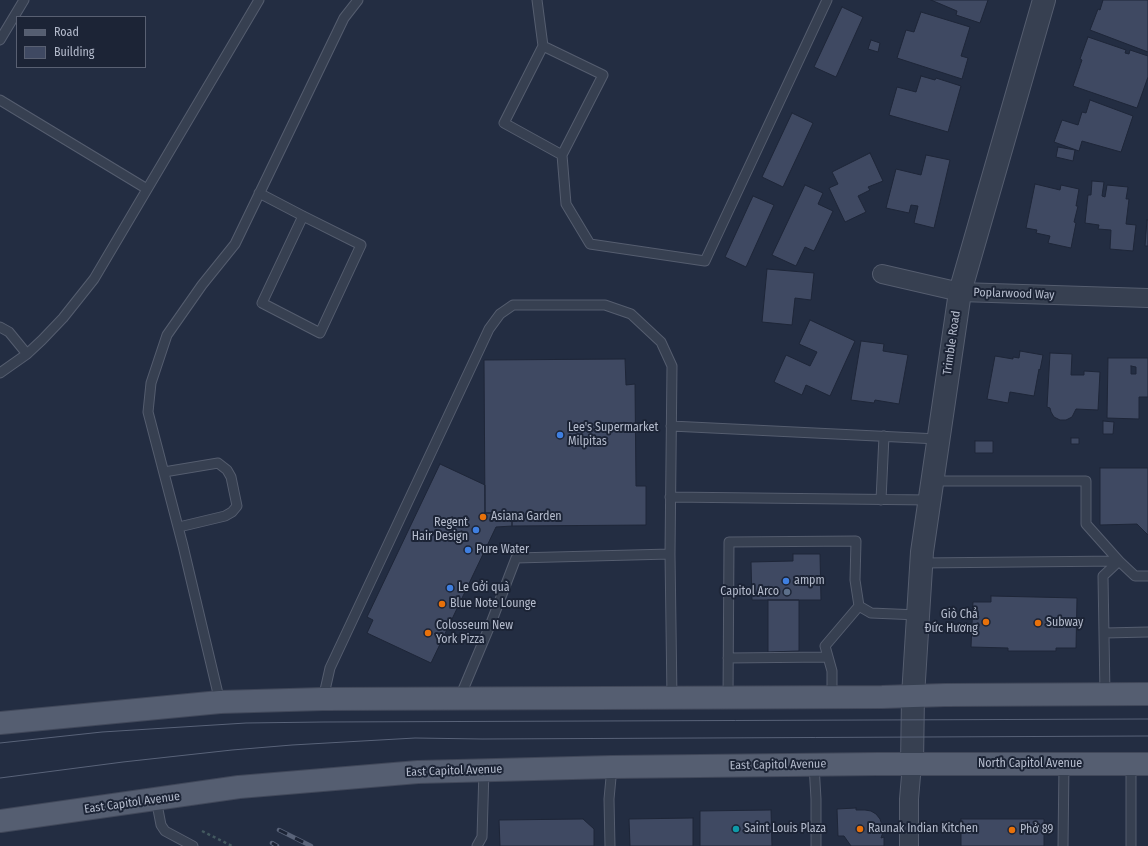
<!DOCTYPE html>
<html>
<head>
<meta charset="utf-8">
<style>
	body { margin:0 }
	#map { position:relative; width:1148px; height:846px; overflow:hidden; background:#232d42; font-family:"Fira Sans Condensed",sans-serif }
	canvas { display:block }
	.legend { position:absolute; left:16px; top:16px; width:130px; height:52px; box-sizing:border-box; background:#1c2436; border:1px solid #596072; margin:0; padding:5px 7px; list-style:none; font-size:12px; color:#b4bbcc }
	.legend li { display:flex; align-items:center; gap:8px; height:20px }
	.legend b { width:20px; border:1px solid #596072 }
</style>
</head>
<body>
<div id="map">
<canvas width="1148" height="846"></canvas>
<ul class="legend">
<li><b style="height:5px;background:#555e71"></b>Road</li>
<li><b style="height:11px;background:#3f4962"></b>Building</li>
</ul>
</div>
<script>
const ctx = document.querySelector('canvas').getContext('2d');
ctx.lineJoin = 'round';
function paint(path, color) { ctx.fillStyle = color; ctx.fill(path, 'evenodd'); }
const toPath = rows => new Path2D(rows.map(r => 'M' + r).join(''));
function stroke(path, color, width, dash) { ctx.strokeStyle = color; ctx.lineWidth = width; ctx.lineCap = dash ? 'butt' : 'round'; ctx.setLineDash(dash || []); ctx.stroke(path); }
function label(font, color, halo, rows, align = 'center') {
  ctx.font = font + ' "Fira Sans Condensed",sans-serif'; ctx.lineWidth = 4; ctx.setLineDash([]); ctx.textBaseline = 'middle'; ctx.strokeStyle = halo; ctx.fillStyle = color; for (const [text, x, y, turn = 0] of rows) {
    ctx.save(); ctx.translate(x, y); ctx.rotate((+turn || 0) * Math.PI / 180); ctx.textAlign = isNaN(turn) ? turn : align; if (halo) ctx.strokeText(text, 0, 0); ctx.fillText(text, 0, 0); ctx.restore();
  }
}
const building = toPath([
	[931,0,988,0,980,23,956,15,957,11,931,0],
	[1103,0,1148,0,1148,52,1090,30,1098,9,1100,10,1103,0],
	[842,7,863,17,836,77,814,67,842,7],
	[921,12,970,27,961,56,968,58,962,79,897,58,906,30,914,32,921,12],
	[1088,37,1126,50,1125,53,1129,54,1130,50,1148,56,1148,77,1137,108,1073,86,1082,60,1080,59,1088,37],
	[871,40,880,43,878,52,868,49,871,40],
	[921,76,935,80,936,78,961,86,948,132,889,115,897,87,916,92,921,76],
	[1090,100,1133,116,1121,152,1082,141,1079,151,1054,142,1062,120,1078,125,1082,112,1086,113,1090,100],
	[792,113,813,123,783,187,762,177,792,113],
	[1058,147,1075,150,1073,161,1056,157,1058,147],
	[870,153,883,181,868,187,870,190,858,196,866,212,845,222,829,188,838,184,832,172,870,153],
	[926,155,950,160,934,228,914,223,918,206,911,205,909,213,886,208,896,169,921,175,926,155],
	[1092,181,1104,182,1102,196,1105,197,1107,185,1128,187,1126,199,1129,199,1126,224,1136,225,1133,251,1110,249,1111,230,1098,229,1099,225,1085,223,1088,195,1091,195,1092,181],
	[1035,184,1060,190,1061,185,1079,189,1076,206,1078,206,1074,222,1076,223,1071,248,1048,243,1050,236,1036,233,1037,230,1026,228,1035,184],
	[805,185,823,193,818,204,833,211,814,251,805,247,796,266,772,255,805,185],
	[753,196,774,205,746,267,725,257,753,196],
	[1147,220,1148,220,1148,246,1145,246,1147,220],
	[767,269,814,273,811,300,795,298,792,325,762,322,767,269],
	[810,320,855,341,830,396,806,385,802,395,774,382,786,355,810,366,817,352,799,344,810,320],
	[861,341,884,344,883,351,908,355,899,404,875,400,874,403,851,400,861,341],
	[1020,351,1043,355,1040,370,1039,369,1034,396,1010,392,1008,403,987,399,995,356,1013,359,1013,357,1019,358,1020,351],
	[1050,353,1072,354,1071,375,1084,375,1084,371,1100,372,1098,410,1076,409,1072,417,1066,420,1060,420,1054,417,1051,412,1050,408,1047,407,1050,353],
	[1108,358,1148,358,1148,397,1139,397,1139,419,1107,418,1108,358],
	[1131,366,1136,367,1136,374,1131,374,1131,366],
	[625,359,626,385,635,384,636,486,646,486,646,525,512,526,512,518,506,518,505,513,485,513,484,360,625,359],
	[1103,421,1114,422,1113,434,1103,434,1103,421],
	[1071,438,1079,438,1079,444,1071,444,1071,438],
	[975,441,993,441,993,453,975,453,975,441],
	[440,464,485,485,485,513,505,513,506,518,512,518,512,526,496,527,431,663,367,633,373,620,367,617,440,464],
	[1100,468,1148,468,1148,535,1137,524,1100,525,1100,468],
	[793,554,820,554,821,600,752,600,751,562,793,561,793,554],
	[991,596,1077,598,1076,648,1056,648,1056,651,1008,651,1008,648,971,647,973,602,991,602,991,596],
	[768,600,799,600,799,651,768,652,768,600],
	[856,808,856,810,865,810,871,811,876,814,880,819,882,825,883,832,881,838,884,837,884,846,851,846,844,836,838,836,837,809,856,808],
	[771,810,772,846,700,846,700,811,771,810],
	[693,818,693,846,630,846,629,819,693,818],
	[583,819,594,829,594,846,500,846,499,820,583,819],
	[961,819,1044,819,1044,846,961,846,961,819]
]);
paint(building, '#3f4962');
stroke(building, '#1e2638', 1);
const service = toPath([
	[537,0,543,46,504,123,562,155],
	[0,40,24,0],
	[543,46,603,75,562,155,566,204,590,244,705,261,827,0],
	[0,100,147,189],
	[259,193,303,216,361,245,320,333,262,303,303,216],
	[0,327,9,332,27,354],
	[0,373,27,354,42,340,63,318,94,279,259,0],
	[671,426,938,439],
	[164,472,218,463,227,470,231,477,237,506,232,512,225,516,179,527],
	[932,481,1086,481,1086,524,1119,561,1103,576,1105,694],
	[670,497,929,500],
	[881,500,884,436],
	[921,563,1119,561,1135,576,1148,576],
	[1105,633,1148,632],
	[728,658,828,657],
	[460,697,491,623,516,558,670,554],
	[832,697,832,671,825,646,859,606],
	[728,698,729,542,856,541,855,580,859,606,871,613,918,615],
	[323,699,330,668,489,329,500,314,513,305,605,305,631,314,661,342,672,366,670,554,672,698],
	[220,702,183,546,148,412,151,383,167,335,202,285,235,244,344,18,358,0],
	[1131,764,1131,846],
	[814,765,816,799,816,846],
	[156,799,161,825,165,831,193,846],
	[477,846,482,837,484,770],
	[610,846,609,799,612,767],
	[1063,846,1064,764]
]);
const minor = toPath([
	[882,274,960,292,1148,298],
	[909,846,909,799,912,764]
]);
const tertiary = toPath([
	[912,764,913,696,922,552,960,292,1044,0]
]);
const primary = toPath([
	[0,723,220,702,323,699,882,697,945,695,1148,694],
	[0,821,239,787,418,772,612,767,876,764,1148,764]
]);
stroke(service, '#555d6f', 11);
stroke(minor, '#555d6f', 20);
stroke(tertiary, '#555d6f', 24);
stroke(primary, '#41485a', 24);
stroke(toPath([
	[202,831,232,846]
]), '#43595f', 2.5, [3, 3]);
stroke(service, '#374051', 9);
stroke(minor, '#374051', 18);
stroke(tertiary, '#374051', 22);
stroke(primary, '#555e71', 22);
stroke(toPath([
	[0,743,102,732,246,723,323,722,1148,719],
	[0,778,123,762,232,750,292,745,415,738,482,739,1148,736]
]), '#596379', 1);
const rail = toPath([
	[279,830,311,846],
	[272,843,277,846]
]);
stroke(rail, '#596379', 4.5);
stroke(rail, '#1c2436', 3, [9]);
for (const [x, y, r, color] of [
	[560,435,4,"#3f7fe0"],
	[483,517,4,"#e8710a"],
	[476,530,4,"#3f7fe0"],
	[468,550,4,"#3f7fe0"],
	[786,581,4,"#3f7fe0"],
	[450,588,4,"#3f7fe0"],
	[787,592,4,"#5c6f8a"],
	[442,604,4,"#e8710a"],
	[986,622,4,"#e8710a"],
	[1038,623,4,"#e8710a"],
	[428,633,4,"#e8710a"],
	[736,829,4,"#0f9aa8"],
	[860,829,4,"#e8710a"],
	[1012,830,4,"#e8710a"]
]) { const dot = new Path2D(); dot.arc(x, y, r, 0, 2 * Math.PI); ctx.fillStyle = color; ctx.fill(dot); stroke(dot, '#1c2436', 1.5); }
label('12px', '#b4bbcc', '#1c2436', [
	["Poplarwood Way",1014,294,2],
	["Trimble Road",952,343,-82],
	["North Capitol Avenue",1030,764],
	["East Capitol Avenue",778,765,-1],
	["East Capitol Avenue",454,771,-2],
	["East Capitol Avenue",132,803,-8]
]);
label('12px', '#b4bbcc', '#1c2436', [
	["Lee's Supermarket",568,428],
	["Milpitas",568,442],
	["Asiana Garden",491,517],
	["Regent",468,523,"right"],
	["Hair Design",468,537,"right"],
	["Pure Water",476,550],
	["ampm",794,581],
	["Le Gởi quà",458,588],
	["Capitol Arco",779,592,"right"],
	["Blue Note Lounge",450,604],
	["Giò Chả",978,615,"right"],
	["Đức Hương",978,629,"right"],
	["Subway",1046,623],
	["Colosseum New",436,626],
	["York Pizza",436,640],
	["Saint Louis Plaza",744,829],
	["Raunak Indian Kitchen",868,829],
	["Phở 89",1020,830]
], 'left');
</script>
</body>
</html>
